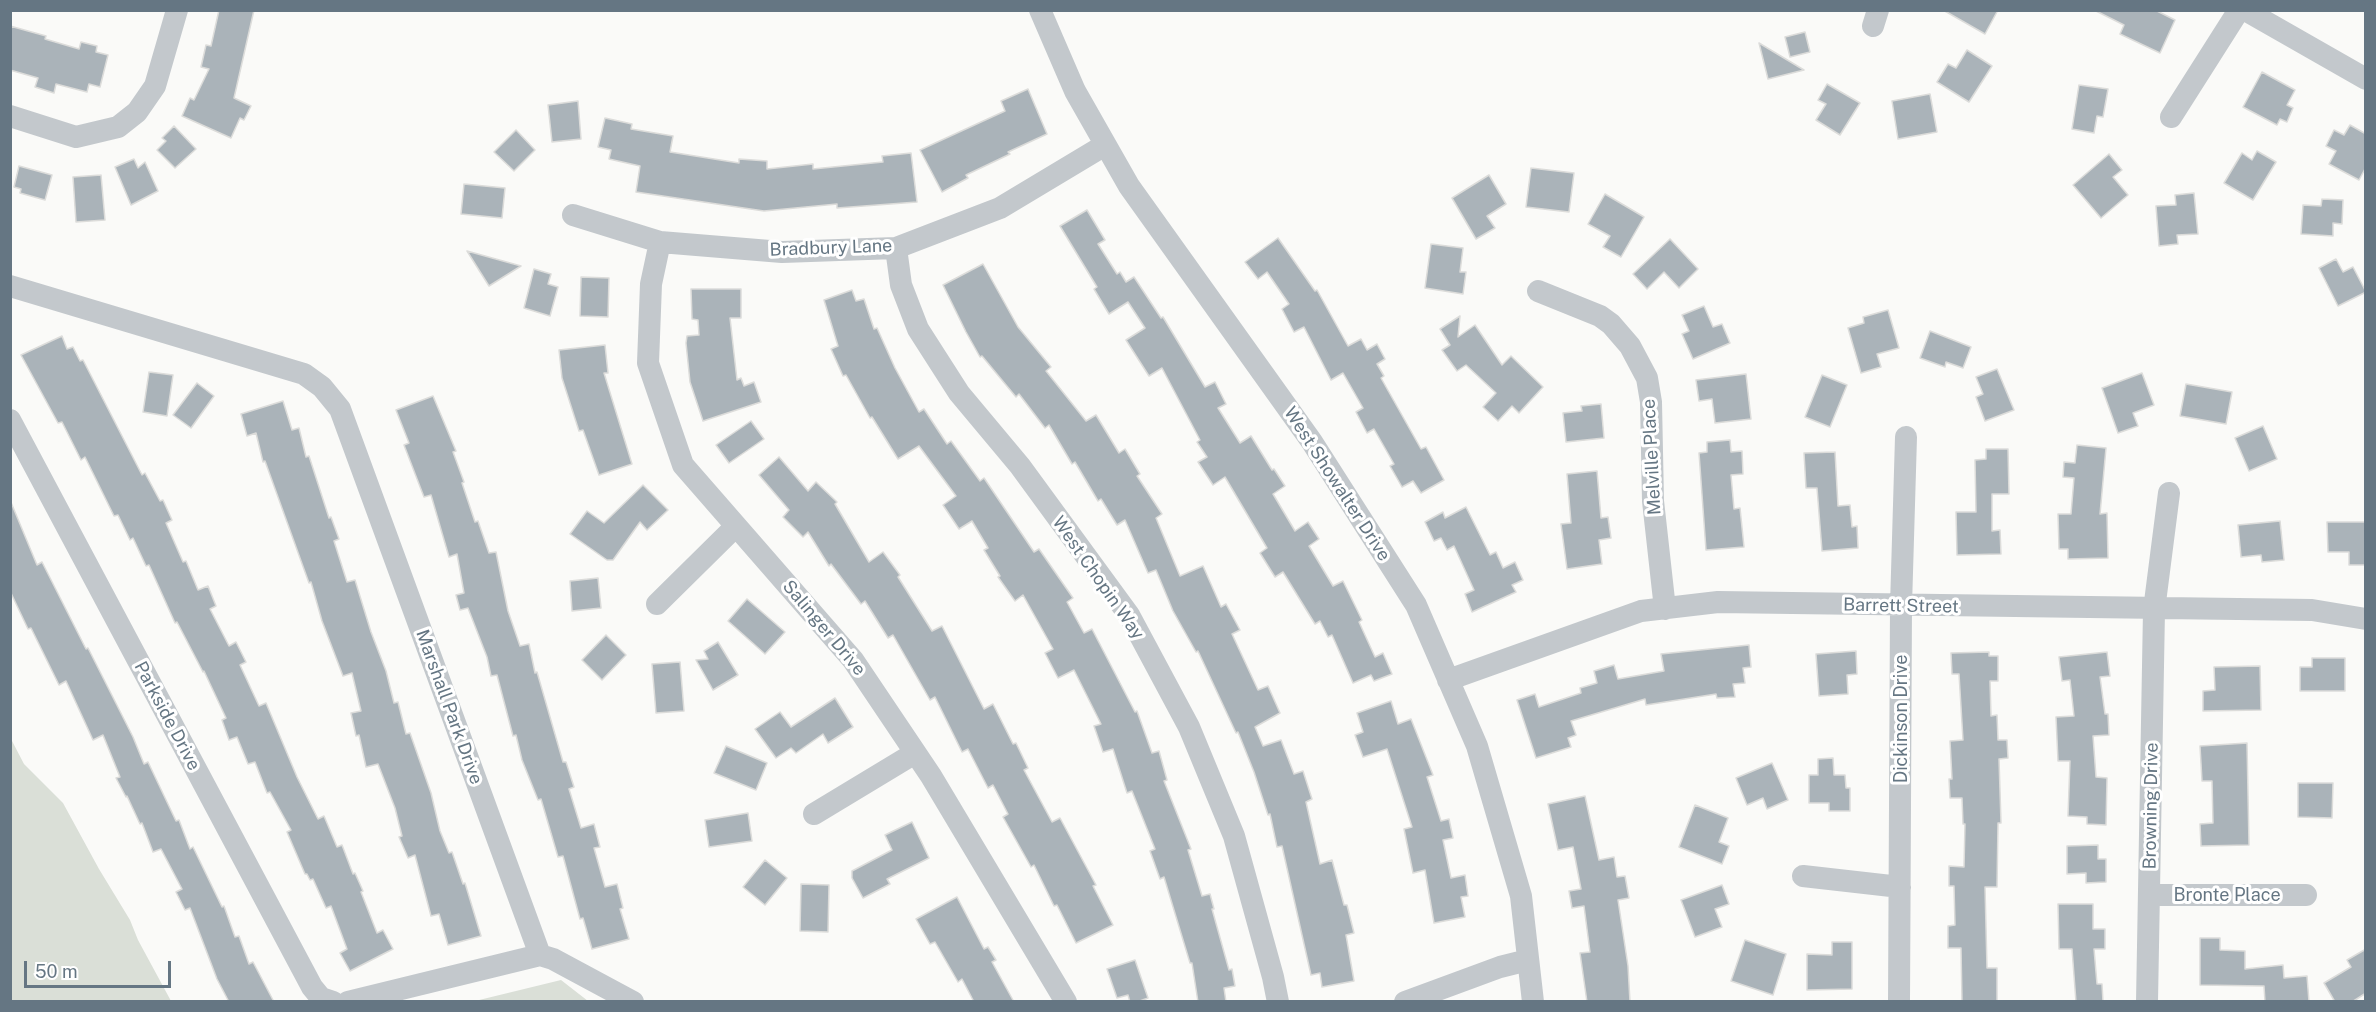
<!DOCTYPE html>
<html>
<head>
<meta charset="utf-8">
<style>
	body { margin:0 }
	#map { position:relative; width:2376px; height:1012px; overflow:hidden; background:#fafaf8; font-family:"Public Sans",sans-serif }
	canvas { display:block }
	.frame { position:absolute; inset:0; border:12px solid #657683; pointer-events:none }
	.scale { position:absolute; left:24px; top:961px; width:147px; height:27px; box-sizing:border-box; border:3px solid #657683; border-top:0; padding-left:8px; font-size:18px; line-height:21px; white-space:nowrap; color:#657683; -webkit-text-stroke:4px #fff; paint-order:stroke }
</style>
</head>
<body>
<div id="map">
<canvas width="2376" height="1012"></canvas>
<div class="frame"></div>
<div class="scale">50 m</div>
</div>
<script>
const ctx = document.querySelector('canvas').getContext('2d');
ctx.lineJoin = 'round';
function paint(path, color) { ctx.fillStyle = color; ctx.fill(path, 'evenodd'); }
const toPath = rows => new Path2D(rows.map(r => 'M' + r).join(''));
function stroke(path, color, width, dash) { ctx.strokeStyle = color; ctx.lineWidth = width; ctx.lineCap = dash ? 'butt' : 'round'; ctx.setLineDash(dash || []); ctx.stroke(path); }
function label(font, color, halo, rows, align = 'center') {
  ctx.font = font + ' "Public Sans",sans-serif'; ctx.lineWidth = 6; ctx.setLineDash([]); ctx.textBaseline = 'middle'; ctx.strokeStyle = halo; ctx.fillStyle = color; for (const [text, x, y, turn = 0] of rows) {
    ctx.save(); ctx.translate(x, y); ctx.rotate((+turn || 0) * Math.PI / 180); ctx.textAlign = isNaN(turn) ? turn : align; if (halo) ctx.strokeText(text, 0, 0); ctx.fillText(text, 0, 0); ctx.restore();
  }
}
paint(toPath([
	[11,739,24,764,63,803,99,869,130,920,138,940,171,1001,11,1001],
	[561,980,588,1001,475,1001]
]), '#dadfd7');
const building = toPath([
	[219,10,254,10,234,98,251,106,244,120,240,118,231,138,182,116,190,98,194,100,209,69,201,67,206,45,211,46,219,10],
	[1943,10,1998,10,1985,34,1943,10],
	[2094,10,2155,10,2175,20,2160,53,2120,34,2124,25,2094,10],
	[10,26,46,36,45,39,79,49,81,42,97,46,96,52,108,55,100,87,89,84,87,92,56,84,54,93,35,87,38,78,10,70,10,26],
	[1805,32,1810,52,1790,57,1785,37,1805,32],
	[1759,43,1804,70,1768,79,1759,43],
	[1967,50,1992,66,1969,102,1937,82,1948,64,1956,68,1967,50],
	[2262,72,2295,90,2287,105,2293,108,2287,122,2280,119,2277,125,2243,107,2262,72],
	[1827,84,1860,103,1840,135,1816,120,1826,104,1818,100,1827,84],
	[2079,85,2108,89,2103,117,2097,116,2094,133,2072,129,2079,85],
	[1028,89,1047,134,1008,152,1010,154,966,175,968,178,942,192,920,150,1005,111,1001,101,1028,89],
	[1930,94,1937,132,1898,139,1892,101,1930,94],
	[578,101,581,139,552,142,548,105,578,101],
	[605,118,632,124,631,129,673,136,670,152,739,163,739,159,767,161,767,169,813,164,813,169,883,162,882,156,911,153,917,202,837,208,837,204,764,211,636,192,640,166,609,159,611,150,598,147,605,118],
	[2350,125,2366,134,2366,167,2359,180,2329,164,2336,151,2326,146,2334,130,2344,135,2350,125],
	[174,126,196,149,175,168,157,150,166,141,162,138,174,126],
	[516,130,535,150,514,171,494,152,516,130],
	[2257,151,2276,162,2253,200,2224,183,2242,153,2252,160,2257,151],
	[2109,154,2122,170,2113,177,2128,195,2101,218,2073,185,2109,154],
	[134,159,138,168,145,162,158,191,131,205,115,167,134,159],
	[19,166,52,175,45,200,20,193,21,189,14,187,19,166],
	[1531,168,1574,173,1569,212,1526,207,1531,168],
	[101,175,105,220,76,222,73,177,101,175],
	[1489,175,1506,204,1487,216,1495,228,1476,239,1452,198,1489,175],
	[464,184,505,188,502,218,461,214,464,184],
	[2194,193,2198,234,2177,235,2178,244,2159,246,2156,206,2176,205,2175,195,2194,193],
	[1605,194,1644,217,1621,257,1603,247,1610,236,1588,224,1605,194],
	[2322,199,2343,200,2342,224,2333,223,2333,236,2301,234,2303,205,2321,206,2322,199],
	[1087,210,1105,240,1098,244,1117,274,1120,272,1126,282,1134,277,1161,318,1163,317,1205,387,1215,382,1226,404,1218,408,1240,443,1251,436,1272,470,1274,469,1285,486,1273,494,1295,531,1308,522,1319,539,1309,546,1333,586,1343,581,1362,620,1359,622,1375,657,1383,653,1392,674,1374,681,1371,675,1353,683,1332,635,1328,637,1320,621,1315,624,1283,572,1275,577,1260,553,1267,548,1225,477,1213,485,1198,462,1207,457,1197,442,1200,440,1162,368,1149,376,1126,340,1145,328,1128,302,1109,314,1094,289,1097,287,1060,226,1087,210],
	[1278,238,1315,291,1317,290,1348,346,1361,339,1367,350,1377,344,1385,359,1377,364,1384,376,1381,378,1421,449,1426,447,1444,480,1421,493,1413,481,1402,487,1390,466,1394,464,1374,429,1367,433,1356,412,1363,408,1343,373,1331,380,1304,327,1294,332,1282,309,1289,304,1267,272,1258,279,1245,262,1278,238],
	[1670,239,1698,269,1679,288,1664,272,1647,289,1633,274,1670,239],
	[1431,244,1463,248,1460,272,1466,272,1463,294,1425,288,1431,244],
	[467,251,521,266,489,286,467,251],
	[2336,259,2343,272,2353,267,2366,292,2338,306,2319,268,2336,259],
	[983,264,1018,327,1051,367,1046,371,1086,421,1096,415,1119,453,1125,449,1140,474,1137,476,1162,514,1156,518,1180,576,1203,566,1221,607,1226,604,1240,630,1232,634,1258,690,1268,686,1280,713,1255,727,1263,746,1281,740,1294,774,1303,771,1312,799,1306,802,1320,864,1332,860,1344,905,1347,905,1354,933,1346,935,1354,981,1322,987,1320,973,1311,975,1282,846,1277,847,1270,814,1268,815,1254,772,1238,732,1236,733,1198,651,1196,652,1173,611,1156,570,1148,573,1125,520,1117,525,1101,499,1098,501,1075,462,1072,464,1049,425,1045,428,1019,394,1016,397,982,356,980,357,966,332,943,285,983,264],
	[534,269,551,274,548,284,558,287,550,316,524,308,534,269],
	[581,277,609,278,608,317,580,316,581,277],
	[691,289,741,289,741,318,730,318,737,380,741,378,744,386,754,382,761,402,703,421,690,382,686,343,687,336,699,335,698,320,692,319,691,289],
	[852,290,856,301,864,299,874,329,877,328,895,368,919,412,924,409,947,444,951,441,980,481,984,478,1034,552,1039,549,1073,598,1067,602,1084,633,1092,629,1135,712,1137,711,1152,753,1159,751,1167,780,1164,781,1191,849,1188,850,1202,896,1210,894,1214,909,1212,909,1229,970,1232,969,1235,986,1224,988,1226,1002,1198,1002,1192,963,1190,963,1164,877,1160,879,1150,851,1155,849,1132,791,1127,793,1113,749,1103,752,1094,726,1101,724,1074,670,1058,678,1045,653,1053,649,1023,595,1015,601,998,577,1000,576,984,550,988,548,972,521,959,529,943,505,956,496,919,446,898,459,872,417,870,418,846,375,843,376,831,349,838,346,824,300,852,290],
	[1704,306,1713,327,1722,324,1730,343,1693,359,1682,334,1689,331,1682,315,1704,306],
	[1888,310,1899,348,1877,354,1881,367,1861,373,1848,328,1864,323,1863,317,1888,310],
	[1460,316,1458,337,1475,325,1502,365,1511,356,1543,387,1519,413,1512,406,1498,421,1483,407,1496,393,1466,365,1457,371,1442,350,1450,345,1440,329,1460,316],
	[1930,331,1971,347,1963,368,1946,362,1945,367,1920,358,1930,331],
	[62,336,67,349,73,347,80,361,83,360,142,475,145,473,160,501,163,500,172,520,166,523,183,562,186,561,198,590,208,586,216,606,210,609,229,646,236,642,246,662,240,665,259,706,266,703,297,777,318,819,324,816,337,847,342,845,353,874,355,873,363,891,361,892,377,933,383,930,393,949,350,971,340,953,347,949,331,906,326,908,313,879,310,880,307,874,305,874,287,832,291,830,270,792,267,793,255,762,248,764,237,737,229,740,222,720,226,718,204,671,203,672,177,622,175,623,149,565,146,566,133,538,130,540,118,515,114,516,85,457,81,460,62,422,58,423,21,355,62,336],
	[605,345,608,373,604,373,632,464,599,475,583,430,579,431,562,378,559,350,605,345],
	[1997,369,2014,410,1985,421,1976,397,1983,394,1976,377,1997,369],
	[149,372,173,375,167,416,143,412,149,372],
	[2142,373,2154,405,2133,413,2138,426,2118,433,2102,388,2142,373],
	[1746,374,1751,419,1715,423,1712,399,1699,401,1696,380,1746,374],
	[1822,375,1847,385,1830,427,1805,417,1822,375],
	[197,383,214,396,191,428,173,415,197,383],
	[2186,384,2232,392,2226,424,2180,416,2186,384],
	[433,396,456,451,453,452,464,482,462,483,475,522,478,521,489,553,496,552,508,611,520,646,529,644,535,673,537,672,563,762,566,762,574,787,569,789,581,828,594,824,600,847,594,848,605,887,617,884,623,908,620,909,629,939,592,949,583,918,580,919,563,856,558,857,541,799,538,800,522,760,516,735,513,736,497,675,491,676,487,657,468,608,460,610,456,595,464,593,457,554,449,557,431,495,424,497,404,445,409,443,396,410,433,396],
	[283,401,292,430,299,428,306,457,309,456,329,518,331,517,339,539,334,541,347,582,355,580,371,632,386,671,394,703,398,702,406,734,410,733,431,793,440,831,449,853,452,852,463,884,465,883,481,936,448,945,439,914,431,916,415,855,408,858,399,837,402,836,395,808,378,764,366,767,359,735,356,736,351,713,361,711,352,673,343,676,322,621,311,582,309,583,265,461,263,462,256,433,247,436,241,414,283,401],
	[1601,404,1604,438,1566,442,1563,413,1582,411,1581,406,1601,404],
	[751,421,764,439,729,463,716,445,751,421],
	[2263,426,2277,459,2249,471,2235,438,2263,426],
	[1730,440,1731,452,1742,451,1743,474,1731,475,1734,509,1740,508,1744,547,1706,550,1699,453,1707,452,1707,442,1730,440],
	[2077,445,2106,448,2100,514,2107,513,2108,558,2068,559,2068,549,2059,549,2058,514,2071,514,2074,478,2063,477,2064,462,2075,463,2077,445],
	[1986,449,2008,449,2009,494,1992,494,1992,531,2000,530,2001,554,1957,555,1956,512,1976,512,1975,460,1986,459,1986,449],
	[1835,452,1838,506,1850,505,1852,527,1857,526,1858,548,1822,551,1817,488,1806,488,1804,453,1835,452],
	[779,457,808,491,816,482,837,502,835,504,869,562,883,552,900,575,898,577,932,631,942,626,984,709,993,704,1013,744,1016,743,1028,768,1024,770,1052,822,1060,818,1096,885,1093,886,1113,925,1076,943,1057,905,1054,906,1034,865,1031,867,1003,817,1008,814,993,785,988,788,968,749,962,752,935,697,930,700,893,635,888,638,865,601,861,604,831,564,829,566,808,532,803,537,783,517,789,510,759,475,779,457],
	[1597,471,1601,518,1608,517,1611,538,1599,540,1602,564,1567,569,1561,524,1571,523,1567,474,1597,471],
	[643,485,668,510,647,530,640,522,613,560,607,560,570,534,587,511,604,523,643,485],
	[10,500,37,565,42,562,86,649,88,648,133,737,144,764,148,762,176,821,179,820,190,849,193,847,222,907,224,906,235,937,239,936,249,964,253,962,274,1002,229,1002,217,979,190,908,185,910,176,892,182,889,161,849,153,852,142,823,140,824,127,796,126,797,116,778,120,777,103,735,93,740,66,681,59,685,31,628,28,629,10,591,10,500],
	[1466,507,1490,555,1496,552,1503,568,1515,562,1523,580,1512,585,1516,592,1472,612,1465,594,1474,590,1454,546,1447,550,1441,538,1434,541,1425,522,1443,512,1445,518,1466,507],
	[2280,521,2284,560,2262,562,2261,555,2241,557,2238,525,2280,521],
	[2327,522,2366,522,2366,565,2349,565,2349,552,2328,552,2327,522],
	[598,578,601,608,572,611,570,581,598,578],
	[747,599,785,632,765,654,728,621,747,599],
	[606,635,626,655,602,680,582,660,606,635],
	[718,642,738,675,713,690,696,660,708,659,704,651,718,642],
	[1749,645,1751,667,1743,668,1745,683,1733,684,1735,697,1717,698,1716,694,1646,705,1645,699,1571,721,1576,735,1568,738,1571,747,1536,758,1517,700,1535,694,1539,707,1581,693,1580,688,1597,683,1594,671,1614,665,1618,679,1664,671,1661,654,1749,645],
	[1856,651,1857,674,1847,675,1848,694,1819,696,1816,654,1856,651],
	[1989,652,1989,656,1998,656,1998,681,1990,681,1991,716,1997,715,1998,740,2007,740,2008,758,1999,759,2001,823,1998,823,1997,887,1985,887,1987,968,1997,968,1997,1002,1962,1002,1961,948,1948,948,1948,926,1955,925,1954,886,1949,886,1949,866,1964,867,1965,824,1963,824,1962,798,1950,798,1949,779,1952,779,1950,741,1963,740,1959,674,1952,674,1951,653,1989,652],
	[2107,652,2110,676,2100,677,2105,714,2108,714,2109,735,2093,736,2096,777,2107,778,2106,825,2087,824,2087,817,2068,816,2070,761,2058,761,2056,717,2074,716,2070,680,2062,681,2059,657,2107,652],
	[2312,658,2345,658,2345,691,2300,691,2300,667,2312,667,2312,658],
	[680,662,684,711,656,713,652,664,680,662],
	[2260,666,2261,710,2203,711,2203,691,2215,690,2214,667,2260,666],
	[835,698,853,727,828,743,823,734,796,753,791,748,776,758,755,729,780,712,791,727,835,698],
	[1391,701,1398,724,1411,719,1433,775,1427,777,1441,821,1449,819,1453,838,1443,840,1451,878,1465,875,1468,896,1461,897,1465,917,1434,923,1425,870,1413,873,1404,829,1412,827,1387,749,1363,757,1355,735,1363,732,1357,713,1391,701],
	[2247,743,2249,845,2201,846,2200,824,2213,823,2212,781,2202,781,2200,746,2247,743],
	[726,746,767,763,756,790,714,773,726,746],
	[1833,758,1834,775,1845,775,1846,788,1850,788,1850,811,1829,811,1829,803,1809,803,1809,775,1818,775,1818,759,1833,758],
	[1772,763,1788,800,1767,809,1763,798,1747,805,1736,778,1772,763],
	[2298,783,2333,783,2332,818,2298,817,2298,783],
	[1585,796,1599,860,1614,857,1617,877,1625,876,1629,898,1618,900,1628,966,1630,1002,1587,1002,1580,953,1590,952,1584,906,1572,908,1569,891,1581,889,1573,847,1558,850,1548,804,1585,796],
	[1695,805,1728,818,1719,842,1729,846,1722,864,1679,847,1695,805],
	[748,813,752,841,709,847,705,820,748,813],
	[912,822,929,858,887,879,890,884,863,898,852,878,852,871,892,850,885,835,912,822],
	[2098,845,2098,859,2106,859,2106,882,2086,883,2086,873,2067,874,2067,846,2098,845],
	[765,860,787,878,765,905,743,887,765,860],
	[801,884,829,885,828,932,800,931,801,884],
	[1722,885,1729,904,1715,909,1722,927,1695,937,1681,900,1722,885],
	[957,897,984,949,988,947,996,960,992,962,1014,1002,974,1002,962,979,958,982,935,942,930,944,916,919,957,897],
	[2058,904,2093,904,2093,929,2105,929,2105,949,2094,949,2097,984,2102,984,2103,1002,2076,1002,2072,949,2059,949,2058,904],
	[2200,938,2220,938,2220,950,2245,951,2245,969,2283,965,2284,978,2307,976,2309,1002,2265,1002,2264,986,2200,985,2200,938],
	[1745,940,1786,954,1773,995,1731,981,1745,940],
	[1832,942,1852,942,1852,989,1807,990,1807,954,1832,955,1832,942],
	[2366,949,2366,993,2352,1002,2335,1002,2324,983,2351,967,2347,960,2366,949],
	[1135,960,1148,998,1137,1002,1130,1002,1128,995,1117,998,1107,969,1135,960]
]);
paint(building, '#aab3b9');
stroke(building, '#dcdcda', 1.5);
stroke(toPath([
	[1040,10,1075,91,1129,186,1312,442,1416,605,1477,746,1521,896,1533,1002],
	[2245,10,2366,79],
	[1873,26,1878,10],
	[10,116,76,137,118,127,137,112,155,86,177,10],
	[2171,117,2239,10],
	[573,215,660,242,782,252,896,248,1000,208,1105,145],
	[660,242,651,284,648,363,683,465,853,660,931,776,1066,1002],
	[896,248,901,285,918,329,959,393,1020,466,1129,615,1189,727,1234,836,1273,977,1278,1002],
	[10,286,304,374,322,387,340,409,540,955,553,959,633,1002],
	[1538,291,1600,316,1611,324,1630,346,1647,378,1651,402,1653,501,1665,609],
	[10,420,312,987,321,998,333,1002],
	[657,604,736,526],
	[1448,680,1641,611,1718,602,2312,610,2366,619],
	[814,814,915,753],
	[1803,876,1900,887],
	[2149,895,2306,895],
	[348,1002,540,955],
	[1405,1002,1500,967,1528,960],
	[1899,1002,1901,606,1906,437],
	[2147,1002,2154,610,2169,493]
]), '#c3c8cc', 22);
label('18px', '#657683', '#fff', [
	["Bradbury Lane",831,248,-2],
	["Melville Place",1652,457,-93],
	["West Showalter Drive",1337,484,57],
	["West Chopin Way",1098,578,55],
	["Barrett Street",1901,606,1],
	["Salinger Drive",824,628,50],
	["Marshall Park Drive",449,707,70],
	["Parkside Drive",167,716,62],
	["Dickinson Drive",1901,719,-90],
	["Browning Drive",2151,806,-89],
	["Bronte Place",2227,895]
]);
</script>
</body>
</html>
